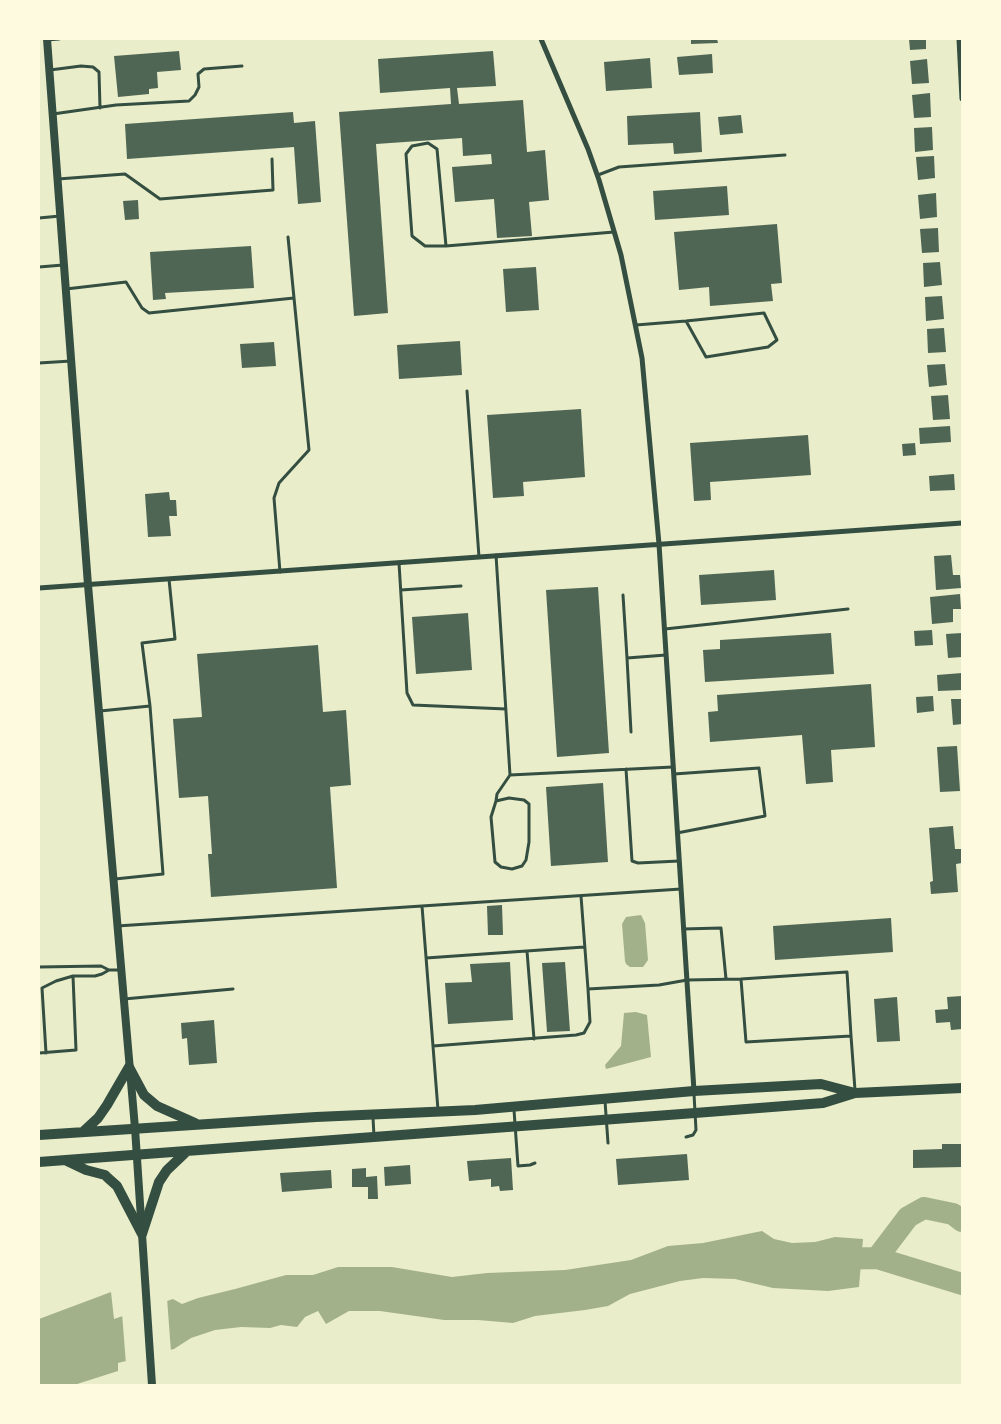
<!DOCTYPE html>
<html>
<head>
<meta charset="utf-8">
<style>
	body { margin:0 }
	#map { position:relative; width:1001px; height:1424px; overflow:hidden; background:#e9edc9; font-family:Overpass,sans-serif }
	canvas { display:block }
	.frame { position:absolute; inset:0; border:40px solid #fefae0; pointer-events:none }
</style>
</head>
<body>
<div id="map">
<canvas width="1001" height="1424"></canvas>
<div class="frame"></div>
</div>
<script>
const ctx = document.querySelector('canvas').getContext('2d');
ctx.lineJoin = 'round';
function paint(path, color) { ctx.fillStyle = color; ctx.fill(path, 'evenodd'); }
const toPath = rows => new Path2D(rows.map(r => 'M' + r).join(''));
function stroke(path, color, width, dash) { ctx.strokeStyle = color; ctx.lineWidth = width; ctx.lineCap = dash ? 'butt' : 'round'; ctx.setLineDash(dash || []); ctx.stroke(path); }
paint(toPath([
	[641,915,645,923,648,960,643,967,630,967,626,964,625,961,622,924,626,917],
	[636,1012,647,1015,651,1057,606,1069,605,1065,621,1046,624,1013],
	[762,1231,774,1239,792,1243,815,1242,835,1237,863,1239,859,1287,828,1291,773,1288,735,1279,703,1278,680,1281,630,1294,608,1306,585,1310,535,1316,513,1323,478,1320,444,1320,380,1311,349,1311,326,1324,318,1311,305,1317,297,1327,281,1325,270,1328,241,1327,215,1330,191,1338,174,1349,118,1363,118,1371,74,1385,39,1385,39,1319,111,1292,114,1319,173,1299,182,1304,198,1298,235,1289,286,1275,313,1275,338,1267,392,1267,452,1277,487,1273,565,1270,631,1260,668,1246,703,1243]
]), '#a3b18a');
paint(toPath([
	[167,1298,171,1352,126,1364,122,1313]
]), '#e9edc9');
stroke(toPath([
	[877,1258,908,1217,924,1208,953,1214,962,1221],
	[831,1259,877,1258,962,1284]
]), '#a3b18a', 22);
paint(toPath([
	[691,39,717,39,718,43,691,44],
	[909,39,926,39,926,49,910,50],
	[179,51,181,70,157,72,158,88,149,89,149,94,118,97,114,56],
	[493,51,496,86,457,88,459,104,523,100,527,152,545,150,549,200,529,202,532,236,497,238,494,199,455,202,452,167,492,164,491,154,463,156,462,138,376,144,388,313,354,316,339,112,451,104,450,88,380,93,378,59],
	[712,54,713,73,679,75,677,57],
	[650,58,652,88,606,91,604,62],
	[927,59,929,83,912,84,910,61],
	[930,93,931,117,914,118,912,95],
	[293,112,294,123,315,121,321,202,298,204,294,147,127,159,125,124],
	[700,112,702,152,674,154,673,143,628,145,627,116],
	[741,115,743,133,720,135,718,117],
	[932,127,933,150,915,152,914,128],
	[934,156,935,178,918,180,916,157],
	[727,186,729,215,655,220,653,191],
	[936,193,937,217,920,219,918,195],
	[138,200,139,219,125,220,123,201],
	[777,224,782,283,771,284,773,301,710,306,709,287,679,290,674,232],
	[938,228,939,252,922,253,920,229],
	[251,246,254,288,165,293,166,299,153,300,150,252],
	[940,262,942,285,924,287,923,263],
	[536,267,539,310,506,312,503,269],
	[942,296,944,319,926,321,925,297],
	[944,328,946,352,928,353,927,329],
	[460,341,462,375,399,379,397,345],
	[274,342,276,366,242,368,240,344],
	[945,364,947,385,929,387,927,365],
	[948,395,950,419,933,420,931,396],
	[581,409,585,477,523,482,524,496,493,498,487,415],
	[950,426,951,442,920,444,919,428],
	[808,435,811,475,710,482,711,500,694,501,690,443],
	[915,443,916,455,903,456,902,444],
	[954,474,955,490,930,491,929,476],
	[169,492,170,500,176,500,177,516,169,516,171,536,148,537,145,494],
	[951,555,953,575,960,575,961,588,936,590,934,556],
	[774,570,776,600,701,605,699,575],
	[598,587,609,753,557,757,546,590],
	[960,594,961,609,953,609,953,622,932,624,930,597],
	[468,613,472,670,416,674,412,617],
	[932,630,933,645,915,646,914,631],
	[831,633,834,674,705,682,703,650,720,649,720,640],
	[962,633,962,657,948,658,946,634],
	[318,645,323,712,346,710,351,785,330,787,337,888,211,897,208,854,212,854,208,796,179,798,173,719,202,717,197,654],
	[962,673,962,690,938,691,937,675],
	[871,684,875,747,831,750,833,782,806,784,802,735,710,742,708,712,718,711,717,695],
	[933,696,934,711,917,713,916,697],
	[951,699,962,699,962,724,953,725],
	[957,746,960,791,940,792,937,747],
	[603,783,608,862,551,866,546,787],
	[953,826,955,849,962,849,962,863,956,864,958,892,931,894,930,882,933,881,929,828],
	[502,905,503,935,488,935,487,906],
	[891,918,893,952,775,960,773,926],
	[510,962,513,1020,448,1024,445,983,472,982,470,964],
	[565,962,570,1031,547,1032,542,963],
	[962,996,962,1029,951,1030,950,1022,936,1023,935,1010,948,1009,947,997],
	[897,997,900,1041,877,1042,874,999],
	[214,1020,217,1063,189,1065,187,1038,182,1039,181,1023],
	[942,1144,962,1144,962,1167,913,1168,913,1150,942,1149],
	[687,1154,689,1180,618,1185,616,1159],
	[511,1158,513,1190,500,1191,499,1186,491,1187,491,1179,469,1181,467,1161],
	[410,1165,411,1184,385,1186,384,1167],
	[366,1168,366,1177,377,1176,378,1199,368,1199,368,1187,352,1187,352,1169],
	[331,1170,332,1188,282,1192,280,1173]
]), '#4f6655');
stroke(toPath([
	[47,40,59,39],
	[50,70,81,66,93,67,99,72,100,108],
	[53,114,116,105,189,101,195,95,199,87,198,74,204,69,242,66],
	[598,175,619,167,785,155],
	[58,179,125,174,160,199,273,190,272,159],
	[39,218,60,216],
	[288,237,294,298],
	[446,246,425,246,412,236,406,154,412,146,428,143,437,149,446,246,614,232],
	[39,267,63,265],
	[66,289,126,282,142,308,149,313,294,298,309,450,279,483,274,498,280,572],
	[636,325,686,321,764,313,777,340,768,347,706,357,686,321],
	[39,363,71,361],
	[467,391,479,557],
	[496,555,510,775,673,767],
	[399,563,407,693,413,705,506,709],
	[401,590,461,586],
	[623,595,627,658],
	[665,629,848,609],
	[100,711,150,706,142,643,175,639,169,579],
	[631,732,627,658,666,655],
	[626,769,632,861,638,863,679,861],
	[674,774,759,768,765,816,677,833],
	[496,801,509,798,524,800,529,804,529,842,526,860,522,866,512,869,501,867,495,862,491,817,496,801,497,794,510,775],
	[115,879,163,874,150,706],
	[581,896,588,989],
	[422,906,438,1110],
	[117,926,681,889],
	[683,929,721,928,726,979],
	[527,951,534,1039],
	[426,958,584,947],
	[39,967,101,966,109,970],
	[741,979,847,972,851,1036],
	[124,999,233,989],
	[433,1046,576,1035,584,1033,590,1022,588,989,659,985,687,980,741,979,746,1042,851,1036,855,1090],
	[39,1053,76,1050,73,976],
	[46,1053,42,988,56,981,73,976,95,976,102,974,109,970,120,970],
	[605,1101,608,1143],
	[514,1110,518,1166,530,1165,535,1163],
	[373,1118,374,1136],
	[686,1137,693,1135,696,1130,694,1094]
]), '#344e41', 3);
stroke(toPath([
	[541,39,588,149,599,180,621,255,642,358,659,544,694,1091],
	[959,39,962,99],
	[39,588,962,523]
]), '#344e41', 5);
stroke(toPath([
	[47,39,88,585,135,1128,152,1385]
]), '#344e41', 8);
stroke(toPath([
	[129,1067,144,1095,157,1106,195,1123],
	[84,1131,98,1118,107,1105,129,1067],
	[39,1135,316,1117,475,1110,694,1091,821,1084,855,1093],
	[67,1161,86,1170,105,1175,108,1178,117,1186,142,1234],
	[39,1162,695,1113,823,1103,855,1093,962,1088],
	[142,1234,159,1182,167,1170,187,1151]
]), '#344e41', 10);
</script>
</body>
</html>
